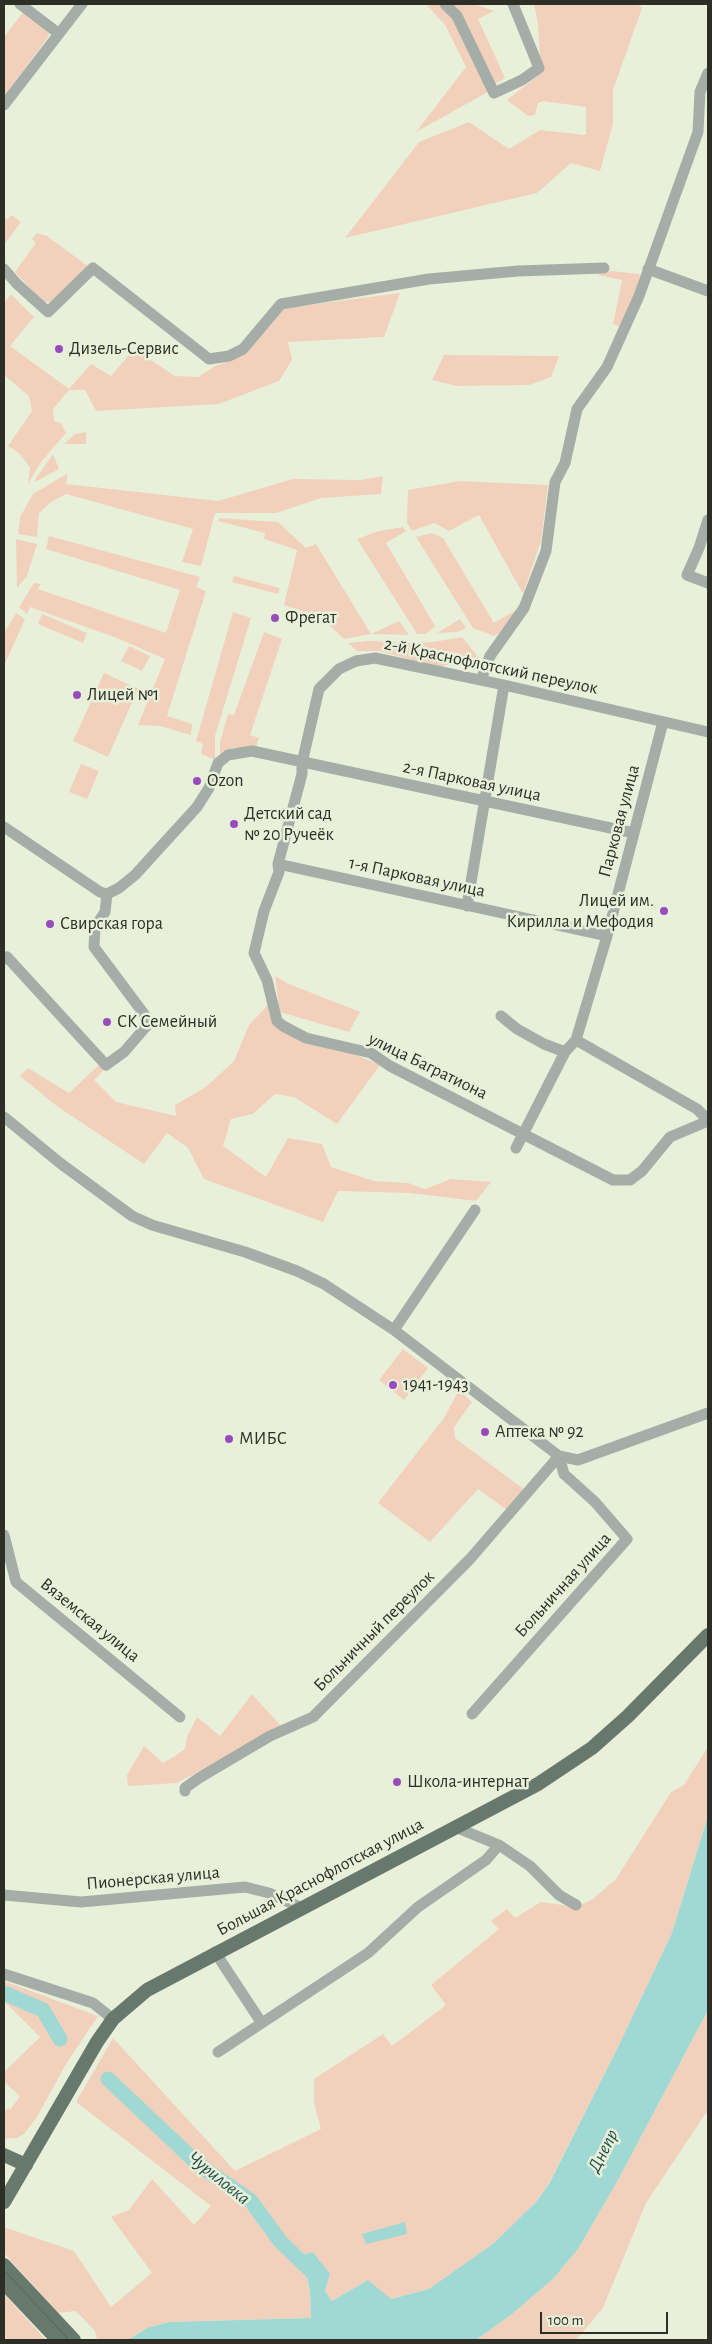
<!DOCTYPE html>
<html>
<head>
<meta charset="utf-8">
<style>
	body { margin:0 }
	#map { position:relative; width:712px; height:2344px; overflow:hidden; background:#e9f0d9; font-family:"Alegreya Sans",sans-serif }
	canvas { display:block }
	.frame { position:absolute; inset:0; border:5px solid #2d2f27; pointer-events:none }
	.scale { position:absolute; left:540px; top:2312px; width:128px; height:22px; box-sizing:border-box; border:2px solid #2d2f27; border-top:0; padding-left:6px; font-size:15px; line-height:18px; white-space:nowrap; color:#2d2f27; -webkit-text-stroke:4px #e9f0d9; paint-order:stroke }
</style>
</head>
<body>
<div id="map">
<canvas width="712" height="2344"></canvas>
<div class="frame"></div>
<div class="scale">100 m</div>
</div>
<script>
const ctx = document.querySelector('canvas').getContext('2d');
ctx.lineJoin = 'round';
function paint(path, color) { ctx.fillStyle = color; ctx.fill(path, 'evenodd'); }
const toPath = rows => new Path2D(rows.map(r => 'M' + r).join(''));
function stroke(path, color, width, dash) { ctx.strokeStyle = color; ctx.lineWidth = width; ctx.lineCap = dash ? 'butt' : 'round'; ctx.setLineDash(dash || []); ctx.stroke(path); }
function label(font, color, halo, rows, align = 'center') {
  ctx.font = font + ' "Alegreya Sans",sans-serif'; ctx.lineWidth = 5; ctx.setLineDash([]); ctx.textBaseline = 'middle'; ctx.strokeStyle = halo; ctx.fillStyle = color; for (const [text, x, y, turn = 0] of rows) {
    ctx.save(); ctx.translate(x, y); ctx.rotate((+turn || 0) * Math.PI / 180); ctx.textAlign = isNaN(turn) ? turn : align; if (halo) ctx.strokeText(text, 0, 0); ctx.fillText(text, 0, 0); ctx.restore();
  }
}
paint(toPath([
	[426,4,441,4,453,16,488,92,416,132,466,67,445,25],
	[450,4,474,4,494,11,478,19,505,78,495,84],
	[534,4,637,4,642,8,613,90,613,124,600,171,571,163,537,193,345,238,419,142,469,122,509,149,540,130,586,135,586,107,543,101,538,103,535,115,528,116,507,100,541,73,538,24],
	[24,11,47,28,49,36,4,96,4,37],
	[12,215,21,222,4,245,4,218,6,220],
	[37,233,47,236,89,267,53,302,43,302,15,272,36,243,32,239],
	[612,271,640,274,637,292,620,327,613,324,622,280,597,275],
	[400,293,384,337,288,342,292,360,279,381,219,404,96,411,85,390,69,390,53,409,54,421,61,423,66,433,41,462,28,484,30,467,19,453,8,446,32,411,29,396,4,375,4,303,11,294,34,317,10,346,69,389,91,364,111,376,134,349,175,376,198,377,215,366,233,360,285,308],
	[444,355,559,356,551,377,529,385,457,386,432,380],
	[86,432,86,444,64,444,75,434],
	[53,454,59,469,35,482,36,478],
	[68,473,66,484,218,501,293,479,361,480,383,476,381,494,321,498,276,513,215,513,201,566,182,562,193,529,66,494,51,502,39,513,37,537,18,534,20,517,33,494],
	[460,481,548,485,541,541,523,594,479,515,449,531,434,523,412,531,407,523,408,490],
	[219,518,278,522,306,548,316,544,371,634,399,621,409,635,371,634,344,639,322,618,284,605,297,550,264,539,265,533,218,521],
	[403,527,406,531,386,543,435,626,426,634,417,634,357,539,379,531],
	[432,533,443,538,494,623,522,607,505,629,494,636,473,628,416,537],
	[49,536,200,577,196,587,206,591,167,716,192,724,191,735,160,726,138,725,165,659,117,638,30,607,27,614,19,607,34,583,41,584,38,589,166,633,180,590,46,549],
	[16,539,37,544,27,576,17,588],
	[234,576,280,588,278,594,232,582],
	[233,612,251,618,215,736,215,760,201,754,203,744,196,741],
	[16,613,25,619,4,666,4,633],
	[42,614,87,633,83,643,38,624],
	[460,619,466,628,457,632,437,633],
	[264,632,282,639,250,735,259,738,256,747,232,748,220,755,220,742,228,714,234,715],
	[462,637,479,658,439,667,379,651,357,651,348,643,370,641,403,643,433,642],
	[129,646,150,656,142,671,121,661],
	[104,673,138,689,108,757,73,741],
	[81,764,99,771,87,799,69,792],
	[275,976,289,984,360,1012,349,1032,280,1012],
	[267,992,274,1021,380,1065,337,1124,294,1097,275,1094,253,1114,231,1119,223,1146,266,1177,288,1138,322,1144,331,1167,374,1181,408,1183,425,1189,451,1179,491,1182,476,1201,410,1193,338,1191,323,1222,204,1179,188,1148,167,1133,144,1164,58,1107,20,1076,28,1068,69,1093,100,1064,105,1069,94,1080,116,1102,176,1116,175,1105,206,1087,234,1061,249,1025,267,1006],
	[403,1349,428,1368,404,1400,379,1380],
	[459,1390,472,1402,454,1427,455,1438,525,1490,507,1510,478,1489,430,1542,378,1503,444,1418],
	[252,1694,282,1727,177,1783,128,1786,127,1775,144,1746,163,1763,175,1756,185,1749,187,1737,197,1717,220,1736],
	[708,1747,708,1816,672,1933,618,2047,550,2181,537,2201,494,2243,429,2289,390,2299,368,2280,332,2301,325,2291,330,2274,313,2252,303,2255,310,2292,311,2318,169,2322,147,2328,128,2340,97,2340,95,2331,76,2311,58,2313,4,2253,4,2227,74,2251,111,2307,152,2273,111,2217,129,2210,152,2179,194,2225,211,2206,76,2102,113,2038,235,2171,321,2129,314,2103,314,2079,383,2034,392,2046,446,2005,431,1985,499,1929,491,1921,507,1909,515,1918,541,1902,577,1907,593,1899,616,1879,671,1792,684,1785],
	[4,1981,98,2016,66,2064,37,2117,24,2134,17,2138,4,2139,4,2112,8,2108,10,2110,20,2096,4,2082,4,2072,40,2037,4,2001],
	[708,2010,708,2110,646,2203,603,2308,576,2340,476,2340,512,2314,553,2279,578,2249,618,2180],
	[4,2294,46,2340,4,2340]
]), '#f2d1bc');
paint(toPath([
	[708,1816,708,2010,618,2180,578,2249,553,2279,512,2314,476,2340,128,2340,147,2328,169,2322,311,2318,310,2292,303,2255,313,2252,330,2274,325,2291,332,2301,368,2280,391,2299,429,2289,494,2243,537,2201,550,2182,618,2047,672,1933],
	[405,2222,407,2234,366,2244,362,2234]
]), '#a0d8d4');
stroke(toPath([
	[4,1993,43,2010,60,2039],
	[108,2079,199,2165,251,2201,280,2241,318,2278]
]), '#a0d8d4', 15);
stroke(toPath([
	[20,4,58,33],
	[445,4,457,16,494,93,522,80,539,68,513,4],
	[4,105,82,4],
	[4,269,17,284,48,312,93,268,209,359,229,356,243,349,281,304,429,279,518,271,604,268],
	[648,269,708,291],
	[708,520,699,548,687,575,708,583],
	[481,680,490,656,524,608,546,551,555,482,565,463,577,409,607,367,639,296,698,132,700,92,708,73],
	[663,722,607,936,576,1040,697,1109,708,1120],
	[708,732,504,685,375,658,356,661,339,669,319,689,302,763,302,774,278,864,279,872,264,911,254,953,267,980,277,1021,283,1026,306,1038,371,1053,390,1066,613,1180,630,1180,642,1171,670,1137,708,1121],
	[4,827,100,892,107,894,119,888,135,875,197,807,209,788,218,763,228,755,252,751,634,833],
	[278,864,607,936],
	[467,906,504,685],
	[4,959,7,957,106,1065,124,1052,150,1022,94,947,95,927,105,912,107,894],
	[501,1016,517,1029,544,1044,565,1052],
	[4,1117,60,1163,132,1216,152,1225,245,1252,297,1271,324,1284,394,1330,559,1456,578,1460,708,1413],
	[516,1148,565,1052,576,1040],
	[394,1330,475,1210],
	[4,1535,16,1582,180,1717],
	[472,1714,627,1539,595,1502,564,1474,559,1456],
	[185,1791,185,1788,199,1778,270,1736,313,1717,470,1559,559,1456],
	[455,1827,499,1845,530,1866,559,1895,576,1905],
	[4,1895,81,1902,245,1887,269,1893,302,1908],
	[215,1952,261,2022],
	[4,1974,93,2003,113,2019],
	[218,2052,368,1953,418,1907,486,1860,499,1845]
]), '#a4ada7', 11);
stroke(toPath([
	[4,2155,26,2165],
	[4,2202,97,2042,113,2019,147,1990,538,1784,592,1748,628,1716,708,1635],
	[4,2265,74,2340],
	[4,2283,58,2340]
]), '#67786c', 14);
stroke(toPath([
	[4,2270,69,2340]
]), '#5d6055', 1);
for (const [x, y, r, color] of [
	[59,349,5,"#974bbc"],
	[275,618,5,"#974bbc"],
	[77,695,5,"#974bbc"],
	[197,781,5,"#974bbc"],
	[234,824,5,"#974bbc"],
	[664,911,5,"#974bbc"],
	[50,924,5,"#974bbc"],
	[107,1022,5,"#974bbc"],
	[393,1385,5,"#974bbc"],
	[485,1432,5,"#974bbc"],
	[229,1439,5,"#974bbc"],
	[397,1782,5,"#974bbc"]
]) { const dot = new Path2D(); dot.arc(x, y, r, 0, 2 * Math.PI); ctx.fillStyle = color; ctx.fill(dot); stroke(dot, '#e9f0d9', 2); }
label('18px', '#2d2f27', '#e9f0d9', [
	["Дизель-Сервис",69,349],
	["Фрегат",285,618],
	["Лицей №1",87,695],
	["Ozon",207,781],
	["Детский сад",244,814],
	["№ 20 Ручеёк",244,835],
	["Лицей им.",654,901,"right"],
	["Кирилла и Мефодия",654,922,"right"],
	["Свирская гора",60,924],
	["СК Семейный",117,1022],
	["1941-1943",403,1385],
	["Аптека № 92",495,1432],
	["МИБС",239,1439],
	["Школа-интернат",407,1782]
], 'left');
label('18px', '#2d2f27', '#e9f0d9', [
	["2-й Краснофлотский переулок",491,666,12],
	["2-я Парковая улица",472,781,12],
	["Парковая улица",619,821,-75],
	["1-я Парковая улица",417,877,12],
	["улица Багратиона",428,1066,26],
	["Больничная улица",563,1585,-48],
	["Вяземская улица",90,1620,39],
	["Больничный переулок",374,1631,-45],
	["Большая Краснофлотская улица",320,1877,-28],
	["Пионерская улица",153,1878,-5]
]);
label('italic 19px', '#1d4e4b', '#e9f0d9', [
	["Днепр",603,2151,-63],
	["Чуриловка",219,2178,39]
]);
</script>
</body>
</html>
